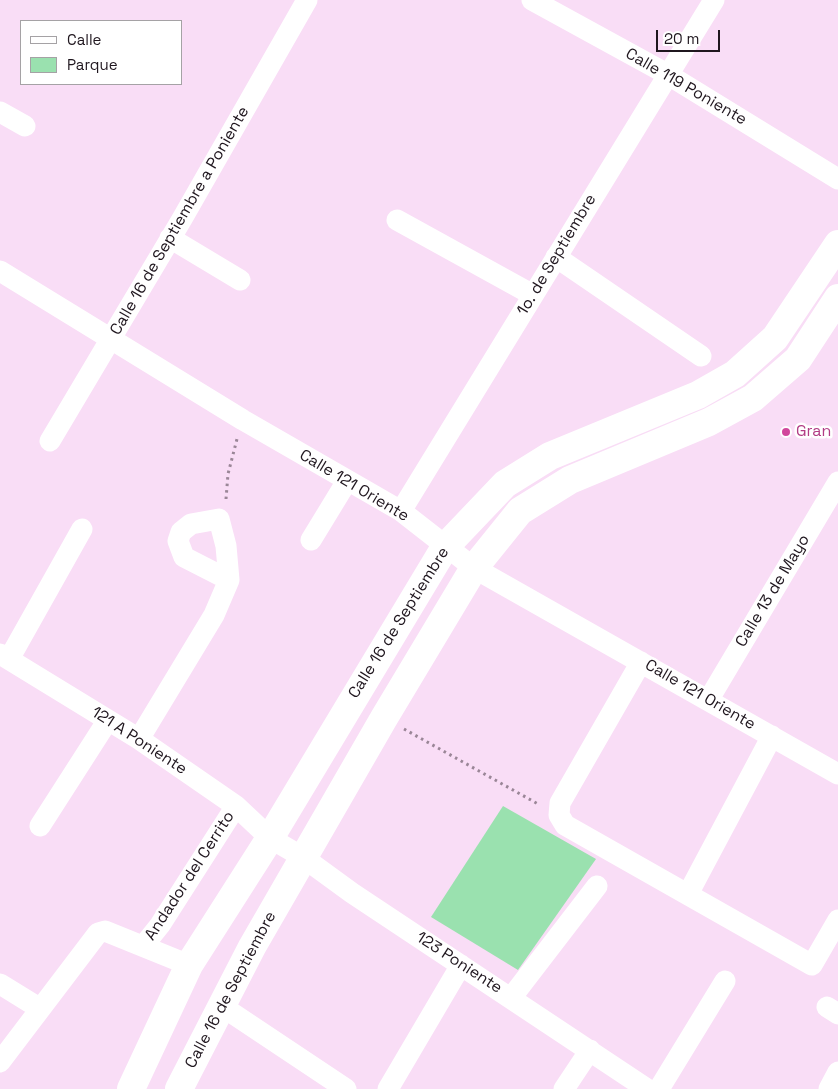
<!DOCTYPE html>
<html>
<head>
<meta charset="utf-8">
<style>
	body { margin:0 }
	#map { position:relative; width:838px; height:1089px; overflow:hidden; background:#f9ddf6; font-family:"Space Grotesk",sans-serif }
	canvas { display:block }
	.legend { position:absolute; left:20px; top:20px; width:162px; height:65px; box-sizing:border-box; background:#fff; border:1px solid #a5a2a5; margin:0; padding:6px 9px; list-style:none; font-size:15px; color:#1f161e }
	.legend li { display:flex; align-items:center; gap:10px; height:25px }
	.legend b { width:25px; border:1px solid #a5a2a5 }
	.scale { position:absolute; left:656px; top:30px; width:64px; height:22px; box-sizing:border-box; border:2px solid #1f161e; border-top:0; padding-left:6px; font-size:15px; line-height:18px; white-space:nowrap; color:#1f161e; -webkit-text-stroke:4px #fff; paint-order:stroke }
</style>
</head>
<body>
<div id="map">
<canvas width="838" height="1089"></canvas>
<ul class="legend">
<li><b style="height:6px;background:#fff"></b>Calle</li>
<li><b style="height:14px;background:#9ae1af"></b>Parque</li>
</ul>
<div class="scale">20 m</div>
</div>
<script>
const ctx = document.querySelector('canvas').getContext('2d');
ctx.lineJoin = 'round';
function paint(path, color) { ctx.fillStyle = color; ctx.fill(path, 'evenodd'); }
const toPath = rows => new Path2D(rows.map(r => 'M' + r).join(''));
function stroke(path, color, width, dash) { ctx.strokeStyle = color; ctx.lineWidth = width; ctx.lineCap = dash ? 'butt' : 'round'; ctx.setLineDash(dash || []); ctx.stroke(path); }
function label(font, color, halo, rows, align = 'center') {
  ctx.font = font + ' "Space Grotesk",sans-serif'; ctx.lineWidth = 5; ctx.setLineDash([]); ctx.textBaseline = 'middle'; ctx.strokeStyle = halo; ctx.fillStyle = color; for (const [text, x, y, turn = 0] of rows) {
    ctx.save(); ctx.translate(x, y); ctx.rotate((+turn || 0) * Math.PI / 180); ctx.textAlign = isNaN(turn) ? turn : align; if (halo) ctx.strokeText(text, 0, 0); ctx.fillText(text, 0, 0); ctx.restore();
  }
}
paint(toPath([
	[503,806,596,859,518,970,431,917]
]), '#9ae1af');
stroke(toPath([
	[226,499,228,474,237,439],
	[404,729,538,804]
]), '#9a8697', 3, [2.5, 4]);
stroke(toPath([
	[532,0,667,74,838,179],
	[0,112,25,126],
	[397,220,533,295],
	[170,238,240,280],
	[556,257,701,356],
	[0,271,243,420,401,511,474,568,838,774],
	[50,441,182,219,307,0],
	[401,511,714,0],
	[311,540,347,481],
	[0,654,139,739,236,806,270,838,304,858,352,893,647,1089],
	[9,659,82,529],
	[641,662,560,803,559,815,565,825,812,965,838,920],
	[709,699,838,482],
	[139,739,214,615,229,580,226,546,219,519,191,524,181,532,178,541,184,557,229,580],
	[40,826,108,720],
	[688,894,772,736],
	[144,945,160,925,236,806],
	[0,984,39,1008],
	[511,998,597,886],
	[220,1005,346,1089],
	[827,1007,838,1014],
	[0,1062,98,933,105,931,189,965],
	[388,1089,461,965],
	[564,1089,590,1050],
	[659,1089,725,981],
	[829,1089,838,1072]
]), '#fff', 21);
stroke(toPath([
	[131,1089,189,965,270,838,445,547,505,484,550,456,698,395,735,374,775,338,838,244],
	[179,1089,252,947,384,718,474,568,520,511,570,480,709,422,753,398,798,359,838,298]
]), '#fff', 28);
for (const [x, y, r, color] of [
	[786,432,5,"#d1479c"]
]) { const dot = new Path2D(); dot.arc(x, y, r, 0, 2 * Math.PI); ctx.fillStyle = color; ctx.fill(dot); stroke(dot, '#fff', 2); }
label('16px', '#1f161e', '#fff', [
	["Calle 119 Poniente",686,87,30],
	["Calle 16 de Septiembre a Poniente",180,221,-60],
	["1o. de Septiembre",557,255,-59],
	["Calle 121 Oriente",354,486,31],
	["Calle 13 de Mayo",773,591,-59],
	["Calle 16 de Septiembre",399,623,-58],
	["Calle 121 Oriente",700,695,30],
	["121 A Poniente",139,741,33],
	["Andador del Cerrito",190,876,-57],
	["123 Poniente",459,963,33],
	["Calle 16 de Septiembre",231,990,-62]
]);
label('16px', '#b23c85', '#fff', [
	["Gran",796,432]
], 'left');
</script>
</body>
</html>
